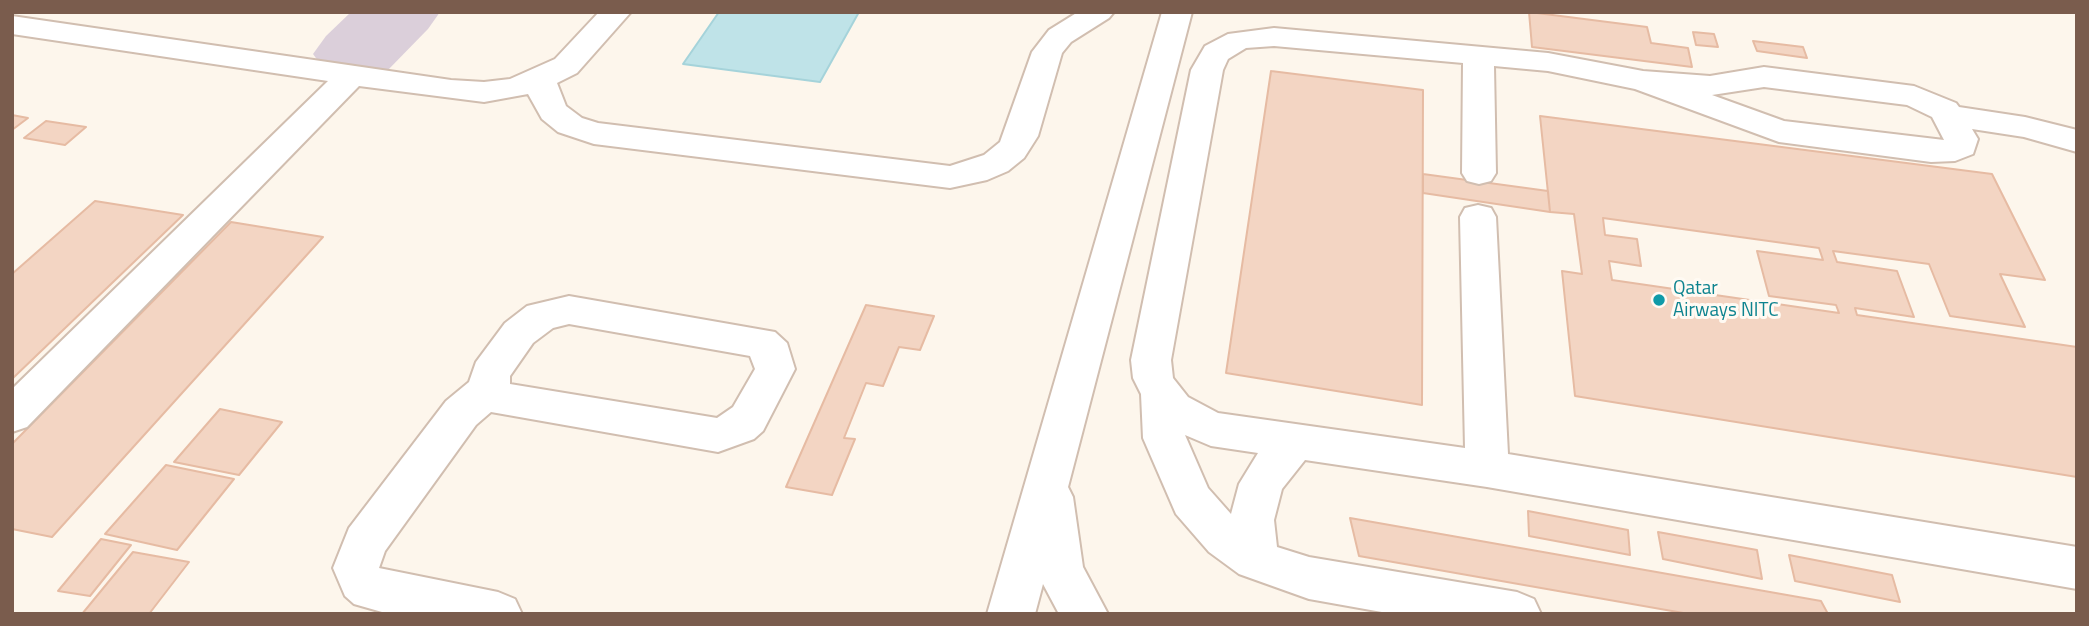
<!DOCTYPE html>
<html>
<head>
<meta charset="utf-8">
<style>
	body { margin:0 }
	#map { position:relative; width:2089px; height:626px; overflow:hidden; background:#fdf6ec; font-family:"Titillium Web",sans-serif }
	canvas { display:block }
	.frame { position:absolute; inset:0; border:14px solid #7a5c4d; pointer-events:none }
</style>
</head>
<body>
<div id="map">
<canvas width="2089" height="626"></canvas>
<div class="frame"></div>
</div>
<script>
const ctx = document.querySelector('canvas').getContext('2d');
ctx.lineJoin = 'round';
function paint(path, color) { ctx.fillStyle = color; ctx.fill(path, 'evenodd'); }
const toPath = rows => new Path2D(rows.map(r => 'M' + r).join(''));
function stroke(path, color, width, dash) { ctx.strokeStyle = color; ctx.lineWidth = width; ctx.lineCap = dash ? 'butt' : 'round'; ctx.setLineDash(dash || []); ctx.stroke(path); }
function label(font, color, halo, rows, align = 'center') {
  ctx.font = font + ' "Titillium Web",sans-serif'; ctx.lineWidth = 6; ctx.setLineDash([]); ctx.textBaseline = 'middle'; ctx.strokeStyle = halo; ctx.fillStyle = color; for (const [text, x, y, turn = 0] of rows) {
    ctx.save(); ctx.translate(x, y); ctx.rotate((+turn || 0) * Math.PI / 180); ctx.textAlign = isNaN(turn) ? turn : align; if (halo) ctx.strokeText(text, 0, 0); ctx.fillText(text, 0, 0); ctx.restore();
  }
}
const water = toPath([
	[719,12,859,12,820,82,683,64,719,12]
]);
paint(water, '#bfe3e8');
stroke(water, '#a5d3da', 2);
paint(toPath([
	[351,12,440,12,428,29,386,72,356,80,326,72,313,54,326,36,351,12]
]), '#dbcfda');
const building = toPath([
	[1529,12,1647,27,1651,43,1688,48,1692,67,1532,47,1529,12],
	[1693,32,1714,34,1718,47,1696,45,1693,32],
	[1753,41,1803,47,1807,58,1757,51,1753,41],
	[1271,71,1423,90,1422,405,1226,373,1271,71],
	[12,115,28,118,12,130,12,115],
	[1540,116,1992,174,2045,280,2000,274,2025,327,1950,316,1929,264,1833,251,1837,262,1897,271,1914,317,1855,308,1857,315,2077,347,2077,477,1575,396,1562,271,1582,274,1574,214,1550,212,1540,116],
	[1603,218,1819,248,1823,260,1757,251,1769,296,1836,305,1839,313,1612,280,1609,261,1641,266,1637,239,1605,235,1603,218],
	[46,121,86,127,65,145,24,138,46,121],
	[1423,174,1548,191,1550,212,1423,193,1423,174],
	[95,201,183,215,12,379,12,274,95,201],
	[231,222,323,237,52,537,12,529,12,444,231,222],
	[866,305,934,316,920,350,899,347,883,386,866,383,844,438,855,439,832,495,786,487,866,305],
	[220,409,282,422,239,475,174,462,220,409],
	[166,465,234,479,177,550,105,534,166,465],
	[1528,511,1628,530,1630,555,1529,536,1528,511],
	[1350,518,1821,601,1828,614,1689,614,1359,556,1350,518],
	[1658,532,1757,550,1762,579,1663,559,1658,532],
	[101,539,131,545,90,596,58,591,101,539],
	[133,552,189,562,149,614,82,614,133,552],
	[1789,555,1892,575,1900,602,1795,581,1789,555]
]);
paint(building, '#f3d5c3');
stroke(building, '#e6bba3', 2);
const minor = toPath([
	[599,12,631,12,577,73,557,83,566,106,582,118,598,123,950,166,984,155,1000,142,1032,52,1049,30,1078,12,1114,12,1109,18,1071,42,1062,53,1038,136,1024,158,1008,171,987,180,950,188,594,144,558,132,542,119,528,94,484,102,359,86,27,427,12,432,12,389,328,81,12,34,12,16,451,80,484,82,510,79,555,59,599,12],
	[1162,12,1192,12,1068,487,1073,497,1083,567,1108,614,1059,614,1043,584,1035,614,987,614,1162,12],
	[1274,28,1548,53,1643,71,1710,76,1764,67,1914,86,1956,103,1959,107,2025,117,2077,130,2077,152,2024,137,1972,129,1978,139,1973,154,1955,161,1931,162,1779,142,1635,89,1548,71,1494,66,1496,173,1491,181,1479,184,1467,181,1462,173,1463,63,1274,46,1246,48,1228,59,1223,70,1171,360,1173,378,1188,397,1218,413,1465,448,1460,217,1465,208,1478,205,1491,208,1496,217,1508,454,2077,547,2077,589,1487,487,1305,460,1282,489,1274,520,1277,547,1309,557,1517,592,1534,599,1541,614,1393,614,1309,599,1239,574,1209,552,1176,514,1143,438,1141,394,1133,378,1131,360,1191,70,1205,46,1228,34,1274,28],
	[1764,87,1907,105,1932,117,1944,140,1784,121,1712,95,1764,87],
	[1185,435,1211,446,1258,453,1239,484,1231,514,1208,488,1185,435],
	[569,296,775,332,787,343,795,369,763,431,754,439,718,452,491,412,476,425,385,551,379,568,498,592,515,599,522,614,389,614,354,604,345,596,333,568,349,528,446,401,469,382,476,362,505,323,527,306,569,296],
	[569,324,750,356,755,369,733,407,717,418,510,384,510,376,533,343,553,328,569,324]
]);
stroke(minor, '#d1beb0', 4);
paint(minor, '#fff');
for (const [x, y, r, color] of [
	[1659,300,7,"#0f9aa8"]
]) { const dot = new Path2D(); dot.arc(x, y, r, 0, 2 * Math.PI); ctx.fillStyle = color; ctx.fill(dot); stroke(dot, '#fffaf3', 2.5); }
label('19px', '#0d838f', '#fffaf3', [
	["Qatar",1673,289],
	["Airways NITC",1673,311]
], 'left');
</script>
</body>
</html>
